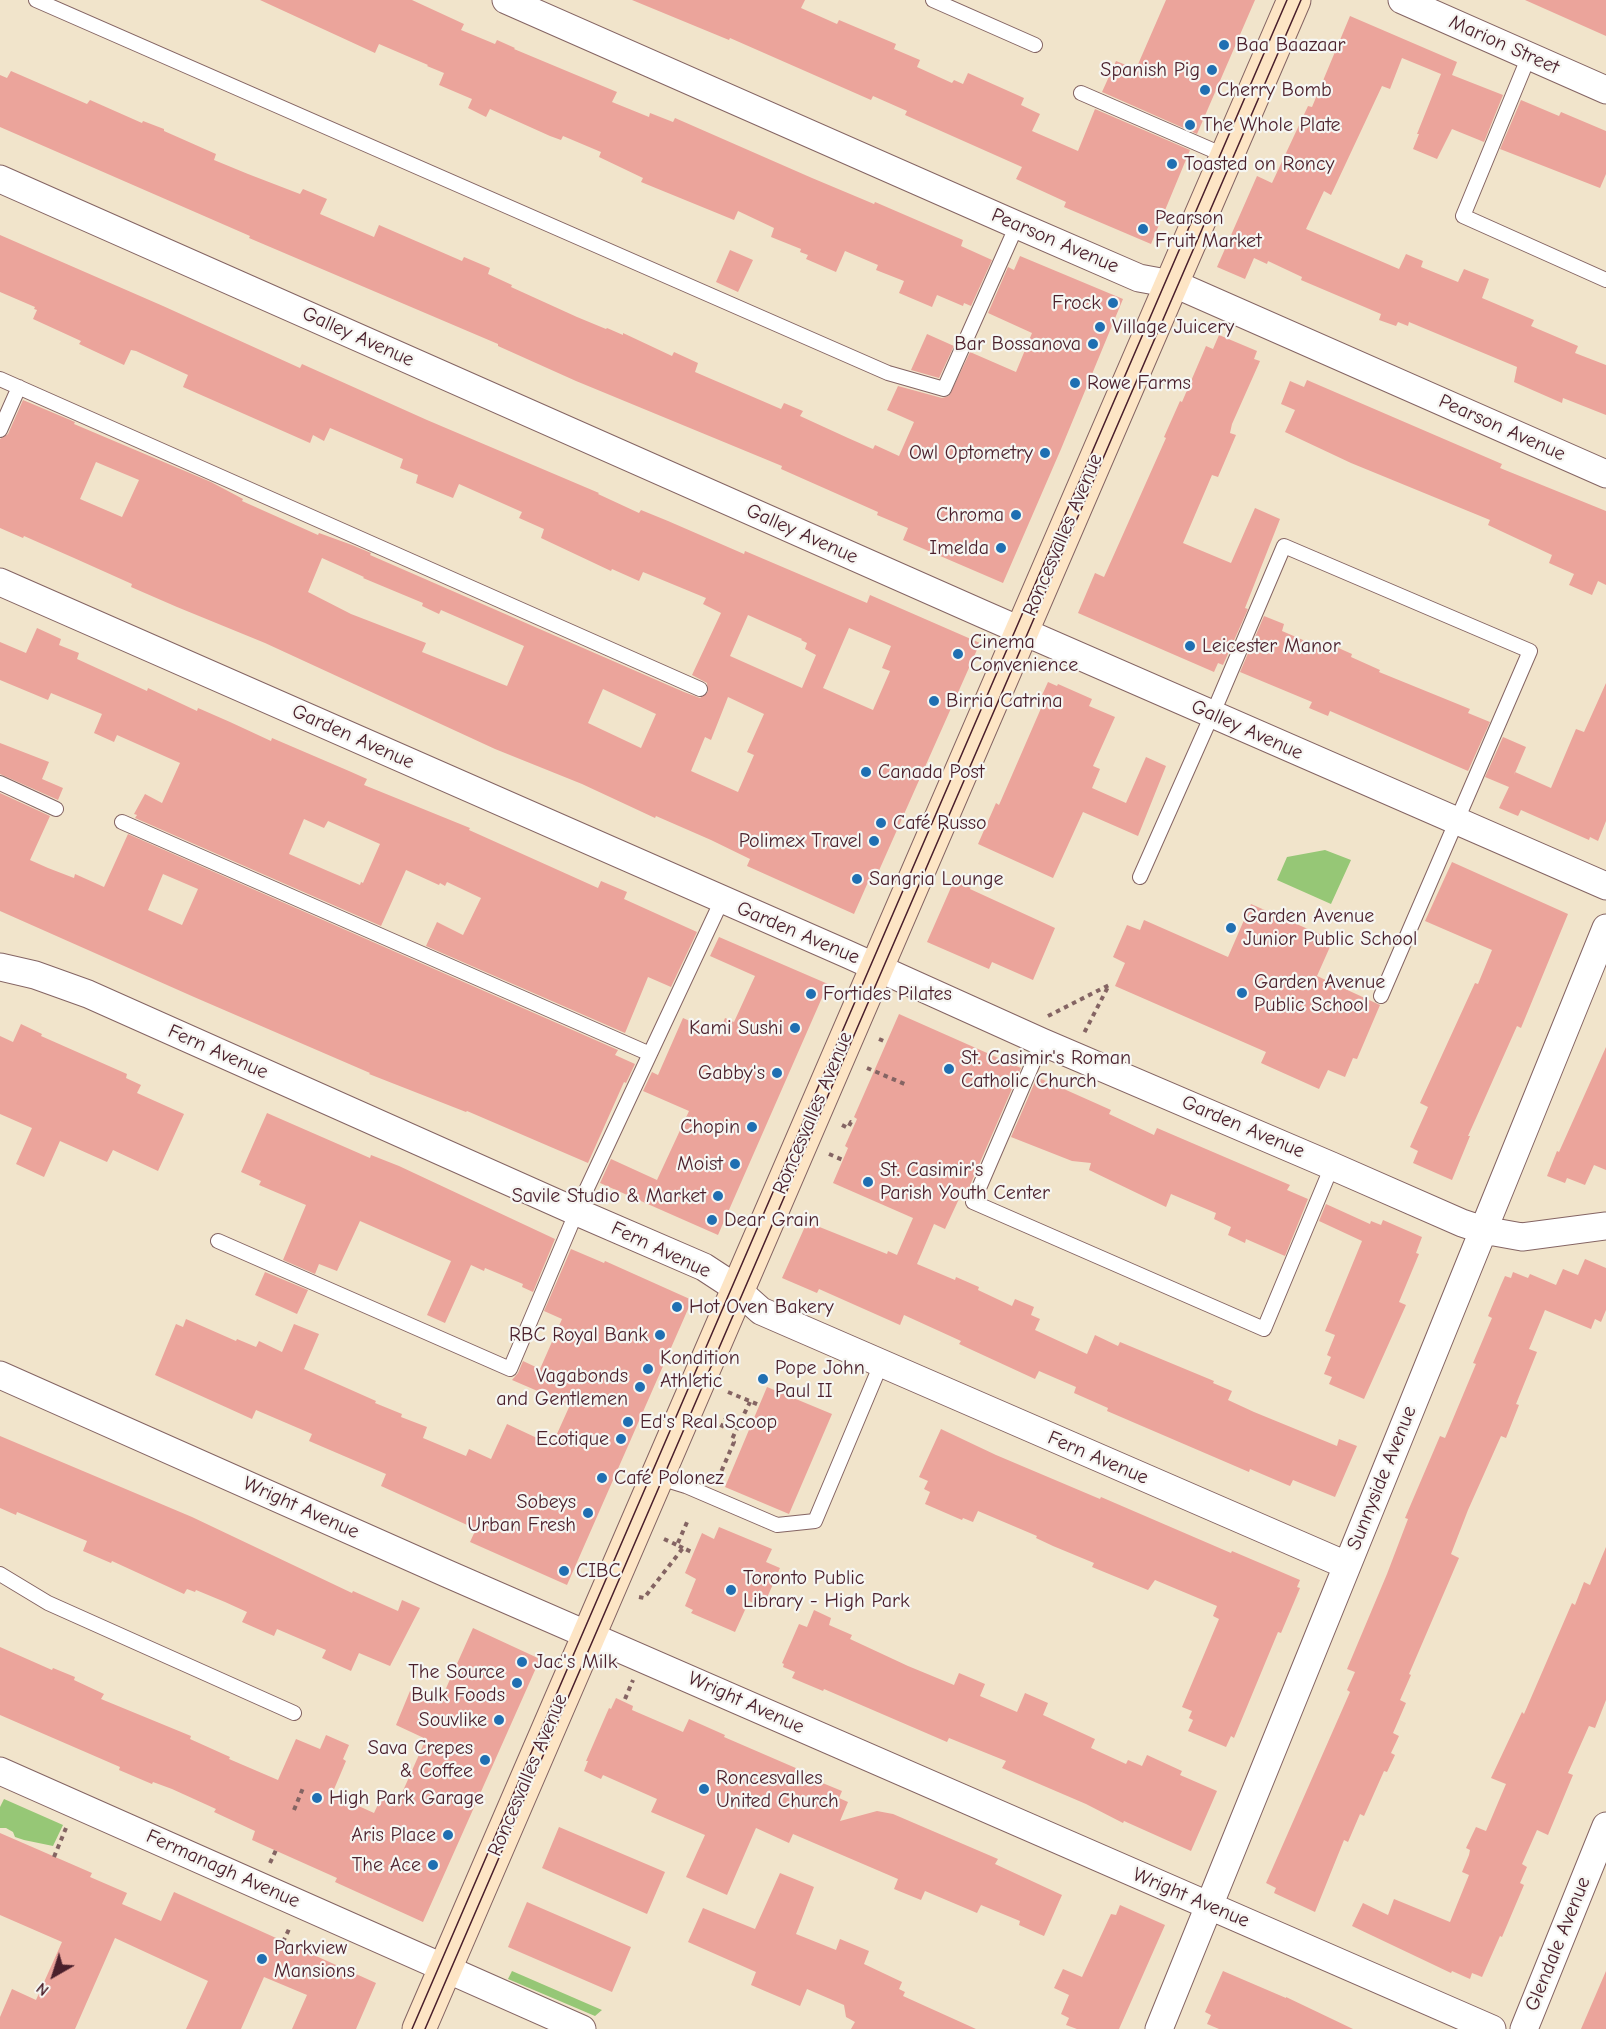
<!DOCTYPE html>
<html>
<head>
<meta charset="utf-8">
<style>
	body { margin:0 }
	#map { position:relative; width:1606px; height:2029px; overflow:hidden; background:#f1e4cb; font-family:"Comic Neue",sans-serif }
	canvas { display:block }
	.north { position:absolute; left:24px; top:1945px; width:60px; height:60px; -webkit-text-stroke:4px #f6f6f2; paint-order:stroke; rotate:219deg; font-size:16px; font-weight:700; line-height:24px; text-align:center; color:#4a1f2b }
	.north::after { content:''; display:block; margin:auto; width:21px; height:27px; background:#4a1f2b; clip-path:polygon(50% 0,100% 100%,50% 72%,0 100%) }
</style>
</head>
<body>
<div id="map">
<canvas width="1606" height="2029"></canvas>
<div class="north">N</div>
</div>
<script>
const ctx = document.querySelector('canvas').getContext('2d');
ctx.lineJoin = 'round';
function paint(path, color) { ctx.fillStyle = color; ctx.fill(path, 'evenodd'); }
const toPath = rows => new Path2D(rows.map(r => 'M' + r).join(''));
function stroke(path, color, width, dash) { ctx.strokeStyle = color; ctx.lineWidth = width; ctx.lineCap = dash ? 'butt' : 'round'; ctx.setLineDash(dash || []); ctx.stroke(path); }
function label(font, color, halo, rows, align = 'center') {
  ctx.font = font + ' "Comic Neue",sans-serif'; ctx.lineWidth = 4.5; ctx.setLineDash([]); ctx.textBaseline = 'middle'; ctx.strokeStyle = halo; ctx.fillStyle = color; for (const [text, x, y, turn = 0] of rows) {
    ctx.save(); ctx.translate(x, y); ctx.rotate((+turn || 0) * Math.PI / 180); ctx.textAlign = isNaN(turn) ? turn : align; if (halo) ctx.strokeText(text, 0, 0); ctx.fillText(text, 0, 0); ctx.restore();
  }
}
paint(toPath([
	[1325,850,1351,860,1331,904,1277,880,1287,857],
	[4,1799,63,1825,53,1846,24,1840,15,1837,13,1832,6,1828,0,1828,0,1807],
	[512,1971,602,2010,595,2016,508,1979]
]), '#96c776');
paint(toPath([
	[260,0,412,0,464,24,461,30,495,44,497,40,515,48,514,49,617,92,612,102,649,117,650,113,673,122,675,118,812,178,874,204,875,202,963,240,961,246,992,260,971,306,964,303,963,306,937,295,932,307,899,293,904,281,876,270,878,265,845,251,836,272,806,259,808,255,800,252,801,249,771,237,774,228,738,211,734,220,641,182,643,178,599,157,601,152,563,136,561,140,550,136,490,109,486,117,468,108,472,99,439,85,444,73,427,66,428,65,379,44,375,53],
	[632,0,805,0,801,8,837,24,839,20,896,44,894,49,920,60,917,67,952,83,954,80,963,84,968,73,1024,98,1021,105,1040,114,1032,131,1078,151,1095,109,1190,150,1151,244,1064,207,1066,202,1016,179,1022,167,905,115,907,111,873,96,871,100,730,38,729,40],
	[1166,0,1255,0,1197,134,1102,92,1116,61,1136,69],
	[1525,0,1606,0,1606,36],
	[1350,16,1457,62,1452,75,1503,95,1484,142,1452,129,1437,159,1413,149,1419,134,1417,134,1441,74,1402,58,1390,89,1382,86,1331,195,1324,191,1306,229,1399,269,1406,254,1423,261,1421,267,1458,282,1464,269,1489,279,1482,298,1534,320,1531,326,1578,346,1575,353,1606,365,1606,415,1563,398,1562,403,1514,382,1517,367,1409,322,1408,326,1398,322,1396,326,1379,320,1381,314,1301,280,1302,277,1268,261,1267,264,1254,258,1245,279,1217,267,1257,176,1272,183,1308,106,1312,107],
	[11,71,87,104,90,100,142,123,143,121,164,129,164,131,216,154,214,160,248,174,300,194,303,189,327,199,320,214,374,237,379,225,462,261,464,257,490,268,488,274,512,285,511,287,577,317,606,329,607,328,623,335,623,333,672,356,674,352,698,363,695,372,781,409,784,403,803,411,800,416,848,438,873,449,875,445,899,456,914,422,887,410,898,386,942,398,949,396,970,352,1016,372,1032,333,988,313,1008,267,1014,270,1020,256,1123,299,1061,449,1003,583,903,540,908,528,877,515,878,512,781,469,782,466,576,381,498,346,498,344,249,238,250,236,0,127,0,75,7,78],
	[1521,100,1559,116,1561,112,1606,131,1606,174,1600,188,1500,149],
	[0,235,163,306,300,368,302,364,427,420,599,493,598,494,639,513,641,510,668,521,744,554,745,551,867,603,870,595,980,643,877,875,872,873,854,914,747,866,750,859,711,840,656,816,655,818,582,784,495,749,265,643,177,607,131,587,132,584,74,558,24,536,23,538,0,528,0,439,8,434,23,400,75,422,74,424,211,482,243,499,242,501,318,535,319,533,352,545,371,553,370,555,684,692,700,698,708,692,707,683,692,675,721,613,703,604,706,598,643,572,639,581,612,569,611,571,541,538,544,529,519,518,522,512,459,484,453,498,416,483,418,475,400,468,403,459,330,428,324,441,313,435,310,443,183,387,188,375,136,351,131,350,124,365,79,344,81,341,33,319,37,310,34,309,35,307,0,292],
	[96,462,139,480,122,517,80,499],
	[322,558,364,577,363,578,423,603,422,606,439,614,441,610,524,646,507,686,422,652,426,643,351,614,308,592],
	[748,615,802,639,801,640,807,643,805,649,816,655,802,688,730,656],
	[849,628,891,646,882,668,890,671,873,710,823,688],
	[603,689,656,714,641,748,588,723],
	[728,697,764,714,747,752,754,755,738,792,691,771,705,737,711,740],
	[730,250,753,260,738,292,716,282],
	[927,334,954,346,939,378,911,370],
	[1219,335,1257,351,1254,359,1260,361,1232,424,1230,433,1236,435,1218,477,1212,475,1183,543,1231,563,1255,508,1280,519,1245,608,1248,609,1223,665,1218,663,1214,672,1078,613,1095,573,1104,577,1166,438,1164,437,1180,401,1182,402,1206,346,1213,349],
	[1307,380,1502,464,1500,468,1606,511,1606,585,1598,581,1592,595,1569,585,1574,574,1549,563,1552,555,1488,525,1490,520,1351,463,1285,432,1295,410,1281,404,1290,381,1304,387],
	[1264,616,1284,624,1282,631,1331,652,1334,646,1352,654,1351,657,1380,670,1379,672,1470,709,1468,713,1490,722,1468,771,1330,711,1328,716,1309,708,1312,702,1240,672],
	[37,628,61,639,59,645,79,653,77,659,147,691,148,688,197,711,198,708,230,722,271,741,272,738,349,771,367,779,364,785,470,828,469,830,598,888,601,881,627,892,624,899,697,932,671,987,648,977,625,1033,426,946,437,922,463,935,481,898,447,882,445,886,440,883,439,885,406,870,381,926,135,818,137,815,134,814,145,794,162,803,180,763,117,735,114,742,94,733,102,714,51,693,48,700,0,680,0,642,26,653],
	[304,819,324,828,328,821,380,844,363,883,361,882,360,885,289,854],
	[1048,682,1057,686,1058,684,1092,699,1089,706,1115,717,1093,766,1100,769,1092,788,1126,803,1146,757,1166,766,1138,836,1083,812,1053,878,978,844,996,803,999,805,1042,706,1038,704],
	[1606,683,1606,821,1598,841,1590,837,1589,840,1521,810,1518,816,1499,808,1509,787,1485,777,1503,737,1526,747,1514,775,1515,772,1551,788,1576,729,1584,732],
	[0,743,49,762,42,779,63,788,58,800,0,774],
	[0,793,50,816,30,860,48,868,74,878,75,874,104,887,128,834,618,1050,615,1055,635,1064,626,1083,624,1082,588,1163,467,1111,466,1112,369,1074,370,1073,194,997,0,911],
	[163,874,198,889,182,925,148,910],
	[1452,862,1568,914,1521,1028,1517,1026,1468,1136,1470,1136,1452,1180,1413,1163,1418,1151,1410,1147,1428,1107,1420,1103,1475,983,1478,984,1492,950,1425,921],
	[956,876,972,883,970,889,1055,928,1033,980,992,962,989,969,927,942],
	[1251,904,1333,940,1317,976,1380,1005,1357,1059,1353,1058,1345,1077,1328,1070,1319,1089,1261,1063,1266,1052,1115,986,1125,963,1113,957,1127,925,1140,930,1144,920,1228,957],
	[719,937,828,984,718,1235,600,1183,611,1159,657,1180,689,1111,643,1091,652,1072,658,1075,683,1018,719,1034,725,1018,734,1022,755,976,710,956],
	[899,1014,1021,1068,968,1190,964,1188,945,1229,934,1224,917,1264,955,1280,956,1277,979,1287,978,1290,1012,1306,1015,1299,1034,1307,1031,1315,1040,1319,1035,1330,1087,1354,1095,1335,1118,1346,1120,1342,1214,1381,1213,1383,1232,1391,1228,1400,1254,1412,1337,1446,1339,1439,1357,1446,1335,1497,1293,1480,1290,1486,1250,1469,1249,1472,1107,1411,1108,1408,1074,1393,1076,1387,1039,1371,1035,1379,959,1344,961,1341,904,1315,900,1325,819,1289,817,1293,782,1278,807,1222,887,1254,888,1251,897,1255,913,1218,833,1183,848,1148,845,1146,857,1119,854,1117],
	[21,1024,42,1034,41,1036,127,1074,126,1078,141,1085,137,1093,184,1114,158,1171,113,1150,107,1162,60,1141,44,1177,16,1164,32,1128,0,1114,0,1036,13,1042],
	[1606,1047,1606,1170,1594,1165,1585,1185,1567,1178,1565,1183,1547,1176,1557,1151,1559,1152],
	[1037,1077,1111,1110,1109,1114,1154,1135,1157,1128,1290,1185,1287,1190,1308,1199,1285,1256,1246,1239,1245,1243,1228,1235,1231,1227,1214,1219,1216,1213,1171,1194,1166,1207,1089,1170,1091,1163,1072,1161,1011,1137],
	[267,1113,370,1158,371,1155,399,1166,555,1239,533,1292,522,1287,523,1284,485,1268,484,1271,471,1265,445,1323,427,1315,451,1261,360,1221,337,1271,319,1264,315,1274,283,1260,306,1205,259,1185,261,1181,241,1172],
	[1326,1204,1370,1224,1371,1221,1381,1225,1383,1220,1422,1237,1416,1253,1419,1254,1399,1302,1406,1305,1364,1399,1329,1384,1332,1377,1324,1374,1331,1357,1327,1355,1335,1335,1325,1331,1362,1241,1319,1221],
	[571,1249,604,1263,605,1261,692,1300,567,1585,470,1542,476,1529,381,1486,386,1474,309,1441,312,1434,256,1410,252,1419,155,1375,176,1324,183,1327,186,1319,236,1341,237,1339,256,1347,259,1341,282,1352,294,1324,319,1334,304,1369,376,1401,375,1403,402,1414,401,1417,427,1427,423,1438,466,1456,469,1449,491,1459,507,1424,552,1445,570,1405,512,1380,518,1373,523,1361,540,1369,562,1319,544,1311],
	[1585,1259,1606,1268,1606,1310,1601,1322,1595,1319,1591,1329,1545,1310,1529,1349,1537,1352,1516,1404,1519,1405,1506,1438,1501,1436,1468,1510,1451,1554,1459,1558,1409,1674,1411,1675,1400,1700,1406,1703,1393,1733,1399,1736,1391,1753,1395,1755,1387,1772,1384,1771,1364,1816,1360,1814,1348,1842,1344,1840,1315,1912,1274,1893,1276,1888,1266,1883,1350,1692,1347,1690,1355,1672,1347,1669,1387,1574,1408,1519,1405,1518,1440,1436,1445,1438,1476,1364,1473,1363,1492,1318,1488,1316,1501,1285,1505,1276,1511,1278,1513,1272,1528,1278,1530,1274,1556,1285,1563,1269,1578,1275],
	[265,1272,308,1290,297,1314,255,1295],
	[767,1387,832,1414,789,1514,725,1487],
	[941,1429,996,1455,1100,1499,1101,1497,1231,1553,1232,1551,1300,1580,1297,1587,1300,1588,1281,1633,1278,1632,1234,1738,1231,1736,1226,1747,1188,1731,1193,1720,1189,1718,1192,1711,1182,1707,1219,1619,1213,1616,1217,1606,1155,1580,1148,1590,1092,1567,1094,1563,1053,1546,1036,1538,1037,1536,978,1511,973,1522,963,1518,962,1520,925,1504,930,1492,924,1489,928,1481,919,1477],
	[0,1436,192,1517,352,1593,353,1591,398,1611,402,1600,420,1608,390,1666,359,1653,351,1671,322,1658,326,1650,277,1629,274,1636,242,1622,247,1612,225,1602,196,1590,195,1592,187,1589,184,1594,112,1561,111,1563,83,1551,87,1541,17,1512,16,1515,0,1508],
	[719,1527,772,1549,766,1562,780,1568,763,1607,749,1601,735,1632,691,1613,693,1610,685,1606,696,1579,685,1573,702,1533,714,1539],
	[1606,1547,1606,1700,1595,1728,1589,1726,1568,1773,1573,1775,1548,1835,1537,1830,1522,1864,1527,1867,1520,1883,1524,1885,1502,1937,1500,1936,1482,1977,1472,1973,1470,1979,1452,1971,1451,1973,1352,1926,1363,1903,1388,1915,1394,1899,1450,1922,1469,1875,1462,1872,1469,1855,1470,1850,1466,1848,1476,1827,1486,1831,1506,1784,1491,1778,1522,1712,1524,1714,1572,1603,1575,1605,1584,1582,1590,1585],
	[814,1610,831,1618,829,1625,852,1635,850,1639,908,1666,954,1685,959,1673,985,1684,980,1696,1017,1712,1025,1693,1048,1703,1043,1715,1095,1739,1091,1748,1126,1764,1128,1760,1142,1766,1147,1755,1182,1771,1180,1775,1217,1791,1191,1851,1124,1821,1123,1823,1086,1804,1002,1768,1006,1761,949,1738,947,1742,824,1689,823,1691,792,1678,795,1672,783,1667,784,1664,782,1663,799,1624,807,1627],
	[473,1628,540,1659,423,1922,335,1882,337,1878,252,1840,255,1831,214,1812,216,1809,172,1789,153,1782,152,1784,119,1770,120,1767,0,1715,0,1647,52,1670,53,1668,75,1677,74,1680,104,1694,101,1699,191,1736,190,1739,230,1757,229,1759,278,1780,296,1739,320,1749,326,1735,349,1745,343,1759,346,1761,332,1794,374,1813,382,1796,398,1802,426,1739,396,1725,410,1691,439,1704],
	[616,1698,633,1706,632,1710,683,1732,689,1719,725,1735,724,1737,805,1772,803,1775,842,1791,839,1798,848,1802,840,1821,877,1811,893,1814,998,1859,995,1864,1062,1895,1044,1936,1019,1925,1020,1921,981,1905,977,1913,925,1891,921,1900,894,1889,898,1879,793,1834,789,1843,756,1828,727,1895,686,1877,705,1835,651,1812,657,1799,603,1775,601,1779,584,1771,588,1761,586,1761,609,1708,611,1709],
	[559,1827,665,1872,647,1914,542,1868],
	[0,1833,92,1873,90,1877,127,1893,122,1904,161,1921,174,1892,376,1983,356,2029,292,2029,307,1995,264,1977,241,2029,186,2029,208,1981,115,1938,75,2029,0,2029,0,2017,12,1989,36,2000,62,1942,0,1915],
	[780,1873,814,1887,796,1934,836,1950,840,1939,869,1951,864,1964,902,1982,899,1989,905,1992,903,1996,976,2029,851,2029,855,2022,846,2017,844,2005,807,1989,800,2006,751,1985,756,1972,688,1942,703,1908,755,1929],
	[527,1902,631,1947,612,1992,508,1947],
	[1120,1905,1165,1925,1119,2029,1077,2029,1066,2025,1069,2018,1061,2014,1069,1995,1054,1988,1063,1969,1082,1977,1111,1914,1116,1915],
	[1223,1971,1286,1998,1286,1997,1353,2029,1219,2029,1207,2024,1211,2015,1205,2012],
	[1606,1971,1606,2029,1581,2029]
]), '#eba49b');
const lane = toPath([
	[36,0,888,373,944,389,1017,225],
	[933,0,1035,45],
	[1529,56,1463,216,1606,280],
	[1081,93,1226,156],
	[0,379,700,689],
	[0,430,19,387],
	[0,783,56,809],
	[122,822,650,1054],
	[1140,877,1219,699,1284,546,1530,651,1381,996],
	[1042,1042,973,1202,1264,1329,1332,1166],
	[218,1241,510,1369,582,1199,722,900],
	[657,1477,686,1486,777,1525,815,1521,881,1364],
	[0,1574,48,1603,294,1713]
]);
const street = toPath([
	[506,0,1017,225,1139,278,1177,285,1606,474],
	[1402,0,1606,90],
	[0,179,983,614,1606,886],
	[0,582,847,954,1042,1042,1332,1166,1462,1223,1483,1230,1522,1237,1606,1226],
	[0,967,35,975,88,994,577,1212,704,1267,733,1286,761,1311,1346,1565],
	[0,1375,448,1574,1492,2029],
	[0,1771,582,2029],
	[1159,2029,1606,928],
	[1524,2029,1606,1826]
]);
const secondary = toPath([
	[419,2029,1294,0]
]);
stroke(lane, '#846463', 16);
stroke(street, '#846463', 29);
stroke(secondary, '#846463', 35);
stroke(toPath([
	[1048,1016,1109,985,1083,1035],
	[879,1039,886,1042],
	[867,1068,907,1085],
	[842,1125,848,1128,851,1122,855,1123],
	[829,1154,843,1160],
	[728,1392,759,1405],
	[713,1425,721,1428,728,1414,740,1420],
	[718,1479,734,1442,732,1439,750,1402],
	[664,1539,677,1545],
	[683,1548,677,1545,688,1520],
	[639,1597,644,1598,683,1548,694,1553],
	[625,1699,633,1680],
	[294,1810,303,1788],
	[54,1857,66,1828],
	[270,1863,276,1850],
	[283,1942,290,1927]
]), '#846463', 4, [4.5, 4.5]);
stroke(lane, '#fff', 14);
stroke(street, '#fff', 27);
stroke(secondary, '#fde5c5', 33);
stroke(toPath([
	[412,2029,1287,0],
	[425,2029,1301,0]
]), '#4a1f2b', 1.5);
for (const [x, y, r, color] of [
	[1224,45,6,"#1f6fb2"],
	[1212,70,6,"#1f6fb2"],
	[1205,90,6,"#1f6fb2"],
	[1190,125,6,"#1f6fb2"],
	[1172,164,6,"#1f6fb2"],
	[1143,229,6,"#1f6fb2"],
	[1113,303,6,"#1f6fb2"],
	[1100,327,6,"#1f6fb2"],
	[1093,344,6,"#1f6fb2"],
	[1075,383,6,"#1f6fb2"],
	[1045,453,6,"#1f6fb2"],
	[1016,515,6,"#1f6fb2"],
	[1001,548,6,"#1f6fb2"],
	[1190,646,6,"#1f6fb2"],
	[958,654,6,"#1f6fb2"],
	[934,701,6,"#1f6fb2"],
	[866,772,6,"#1f6fb2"],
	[881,823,6,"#1f6fb2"],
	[874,841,6,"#1f6fb2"],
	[857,879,6,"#1f6fb2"],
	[1231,928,6,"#1f6fb2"],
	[1242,993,6,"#1f6fb2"],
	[811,994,6,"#1f6fb2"],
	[795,1028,6,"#1f6fb2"],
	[949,1069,6,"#1f6fb2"],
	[777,1073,6,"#1f6fb2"],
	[752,1127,6,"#1f6fb2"],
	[735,1164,6,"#1f6fb2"],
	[868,1182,6,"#1f6fb2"],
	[718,1196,6,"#1f6fb2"],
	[712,1220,6,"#1f6fb2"],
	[677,1307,6,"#1f6fb2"],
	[660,1335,6,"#1f6fb2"],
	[648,1369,6,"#1f6fb2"],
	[763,1379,6,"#1f6fb2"],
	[640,1387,6,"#1f6fb2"],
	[628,1422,6,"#1f6fb2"],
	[621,1439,6,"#1f6fb2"],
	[602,1478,6,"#1f6fb2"],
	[588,1513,6,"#1f6fb2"],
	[564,1571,6,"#1f6fb2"],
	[731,1590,6,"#1f6fb2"],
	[522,1662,6,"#1f6fb2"],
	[517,1683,6,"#1f6fb2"],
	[499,1720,6,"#1f6fb2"],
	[485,1760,6,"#1f6fb2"],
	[704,1789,6,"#1f6fb2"],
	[317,1798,6,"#1f6fb2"],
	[448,1835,6,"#1f6fb2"],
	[433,1865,6,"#1f6fb2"],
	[262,1959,6,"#1f6fb2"]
]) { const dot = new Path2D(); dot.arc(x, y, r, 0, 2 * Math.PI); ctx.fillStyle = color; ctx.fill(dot); stroke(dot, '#f6f6f2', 2); }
label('20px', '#4a1f2b', '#f6f6f2', [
	["Baa Baazaar",1236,45],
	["Spanish Pig",1200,70,"right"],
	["Cherry Bomb",1217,90],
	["The Whole Plate",1202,125],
	["Toasted on Roncy",1184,164],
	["Pearson",1155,218],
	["Fruit Market",1155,241],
	["Frock",1101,303,"right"],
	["Village Juicery",1112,327],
	["Bar Bossanova",1081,344,"right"],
	["Rowe Farms",1087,383],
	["Owl Optometry",1033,453,"right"],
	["Chroma",1004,515,"right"],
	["Imelda",989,548,"right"],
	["Cinema",970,642],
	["Convenience",970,665],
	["Leicester Manor",1202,646],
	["Birria Catrina",946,701],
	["Canada Post",878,772],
	["Café Russo",893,823],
	["Polimex Travel",862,841,"right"],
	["Sangria Lounge",869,879],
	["Garden Avenue",1243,916],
	["Junior Public School",1243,939],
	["Garden Avenue",1254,982],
	["Public School",1254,1005],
	["Fortides Pilates",823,994],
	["Kami Sushi",783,1028,"right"],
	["St. Casimir's Roman",961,1058],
	["Catholic Church",961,1081],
	["Gabby's",765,1073,"right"],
	["Chopin",740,1127,"right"],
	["Moist",723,1164,"right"],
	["St. Casimir's",880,1170],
	["Parish Youth Center",880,1193],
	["Savile Studio & Market",706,1196,"right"],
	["Dear Grain",724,1220],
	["Hot Oven Bakery",689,1307],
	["RBC Royal Bank",648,1335,"right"],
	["Kondition",660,1358],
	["Athletic",660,1381],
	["Pope John",775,1368],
	["Paul II",775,1391],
	["Vagabonds",628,1376,"right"],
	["and Gentlemen",628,1399,"right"],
	["Ed's Real Scoop",640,1422],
	["Ecotique",609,1439,"right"],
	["Café Polonez",614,1478],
	["Sobeys",576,1502,"right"],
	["Urban Fresh",576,1525,"right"],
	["CIBC",576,1571],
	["Toronto Public",743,1578],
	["Library - High Park",743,1601],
	["Jac's Milk",534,1662],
	["The Source",505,1672,"right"],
	["Bulk Foods",505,1695,"right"],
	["Souvlike",487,1720,"right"],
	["Sava Crepes",473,1748,"right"],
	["& Coffee",473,1771,"right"],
	["Roncesvalles",716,1778],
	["United Church",716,1801],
	["High Park Garage",329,1798],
	["Aris Place",436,1835,"right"],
	["The Ace",421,1865,"right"],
	["Parkview",274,1948],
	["Mansions",274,1971]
], 'left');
label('20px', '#4a1f2b', '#f6f6f2', [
	["Marion Street",1504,45,24],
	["Pearson Avenue",1055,241,23],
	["Galley Avenue",358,337,24],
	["Pearson Avenue",1502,428,24],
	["Galley Avenue",802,534,24],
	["Roncesvalles Avenue",1063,535,-67],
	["Galley Avenue",1247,730,24],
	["Garden Avenue",353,737,24],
	["Garden Avenue",798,933,23],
	["Fern Avenue",218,1052,24],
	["Roncesvalles Avenue",813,1113,-67],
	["Garden Avenue",1243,1127,23],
	["Fern Avenue",661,1250,25],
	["Fern Avenue",1098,1458,23],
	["Sunnyside Avenue",1382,1478,-68],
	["Wright Avenue",301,1508,24],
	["Wright Avenue",746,1703,24],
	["Roncesvalles Avenue",528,1775,-67],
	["Fermanagh Avenue",223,1869,24],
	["Wright Avenue",1191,1898,23],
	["Glendale Avenue",1558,1944,-68]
]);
</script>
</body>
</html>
